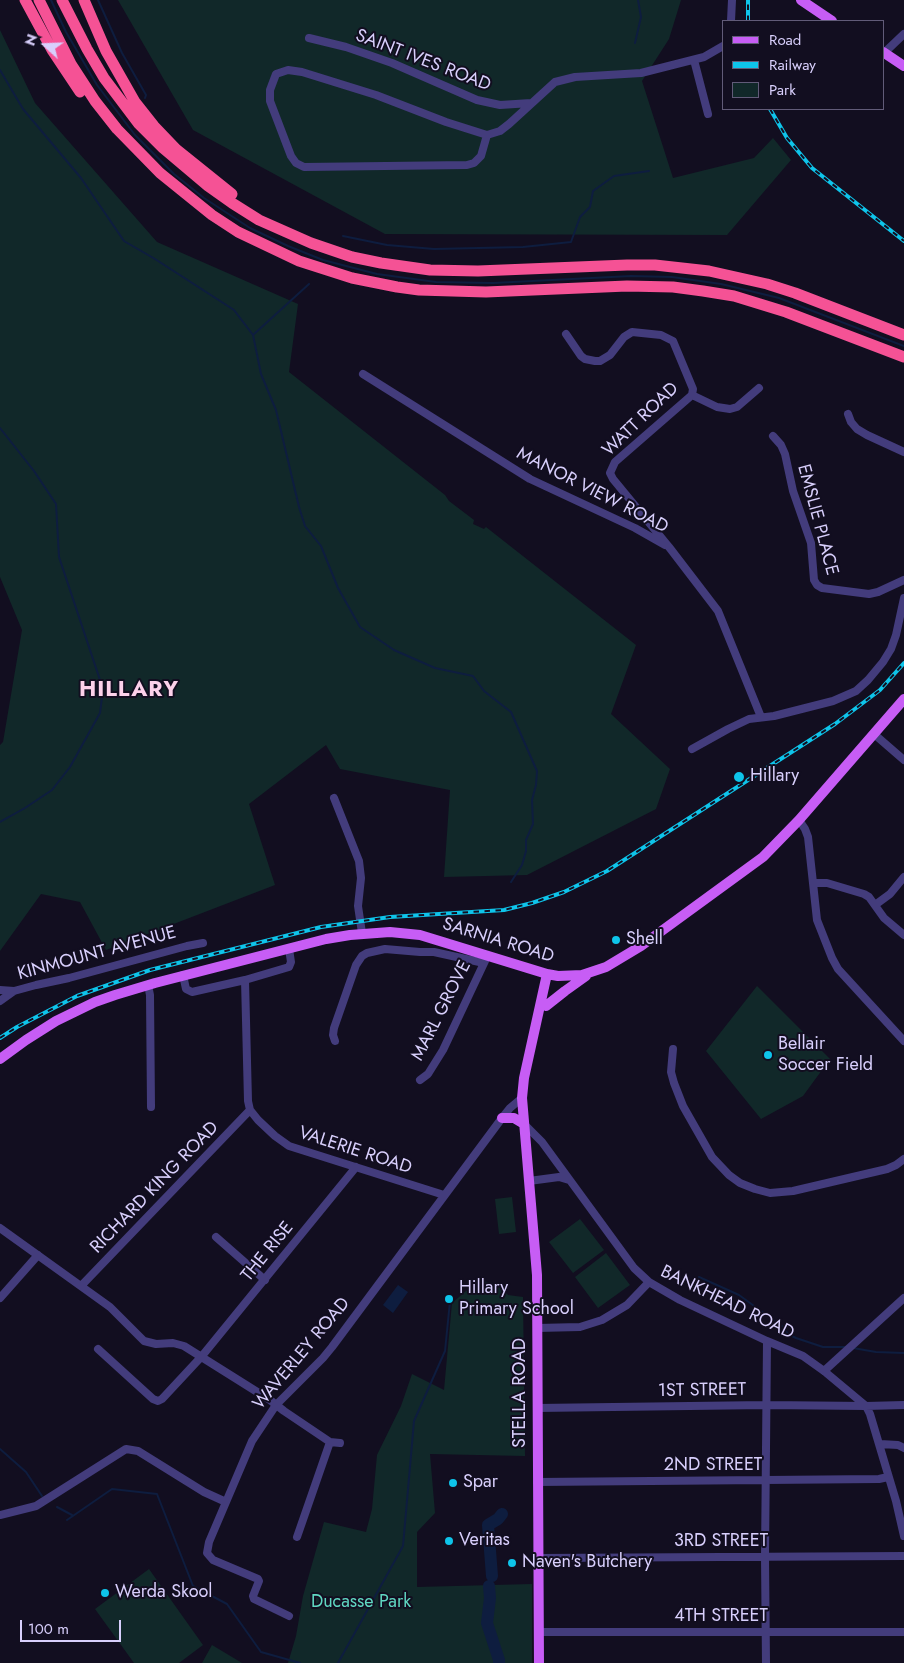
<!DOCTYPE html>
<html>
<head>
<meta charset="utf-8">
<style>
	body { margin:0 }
	#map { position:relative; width:904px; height:1663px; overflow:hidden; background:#120e20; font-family:Jost,sans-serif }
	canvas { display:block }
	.legend { position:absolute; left:722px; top:20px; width:162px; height:90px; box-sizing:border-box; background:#120e20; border:1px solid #615b78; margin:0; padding:6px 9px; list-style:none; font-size:15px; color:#d8cffc }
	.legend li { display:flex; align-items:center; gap:10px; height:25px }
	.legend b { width:25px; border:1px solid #615b78 }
	.north { position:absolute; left:20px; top:20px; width:50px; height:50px; -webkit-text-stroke:4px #120e20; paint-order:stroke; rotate:290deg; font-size:14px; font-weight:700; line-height:20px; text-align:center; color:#d8cffc }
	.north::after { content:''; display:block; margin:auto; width:18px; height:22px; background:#d8cffc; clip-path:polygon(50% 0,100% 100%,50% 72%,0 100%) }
	.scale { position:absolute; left:20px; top:1620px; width:101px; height:22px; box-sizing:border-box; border:2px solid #d8cffc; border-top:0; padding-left:6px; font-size:15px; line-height:18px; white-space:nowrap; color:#d8cffc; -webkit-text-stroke:4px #120e20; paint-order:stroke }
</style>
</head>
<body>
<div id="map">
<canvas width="904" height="1663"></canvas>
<ul class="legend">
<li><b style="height:6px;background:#c75df5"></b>Road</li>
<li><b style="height:6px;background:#0ec4ea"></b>Railway</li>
<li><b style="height:14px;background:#112829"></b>Park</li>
</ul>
<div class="north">N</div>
<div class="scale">100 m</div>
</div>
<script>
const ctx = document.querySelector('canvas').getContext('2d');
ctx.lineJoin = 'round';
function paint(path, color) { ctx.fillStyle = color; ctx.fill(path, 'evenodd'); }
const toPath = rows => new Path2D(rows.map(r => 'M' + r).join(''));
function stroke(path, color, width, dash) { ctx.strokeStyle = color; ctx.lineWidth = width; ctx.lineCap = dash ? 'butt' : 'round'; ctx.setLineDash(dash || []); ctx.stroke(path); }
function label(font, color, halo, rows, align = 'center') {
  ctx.font = font + ' Jost,sans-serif'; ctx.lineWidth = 4; ctx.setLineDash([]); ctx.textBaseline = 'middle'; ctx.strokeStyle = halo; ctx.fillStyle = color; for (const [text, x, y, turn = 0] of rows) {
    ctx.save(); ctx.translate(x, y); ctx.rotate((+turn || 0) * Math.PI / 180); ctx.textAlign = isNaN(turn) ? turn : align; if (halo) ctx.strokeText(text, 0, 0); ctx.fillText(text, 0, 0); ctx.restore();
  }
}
paint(toPath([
	[118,0,681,0,669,39,642,81,673,178,754,158,773,138,791,160,727,235,385,234,193,130],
	[0,30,35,103,157,242,298,304,289,372,445,495,449,501,474,520,473,524,484,529,486,527,636,645,611,714,670,769,656,809,527,875,444,877,450,790,340,769,326,745,249,804,275,885,106,950,80,902,41,894,0,951,0,745,3,742,22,630,0,577],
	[757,986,830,1059,803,1096,761,1119,706,1051],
	[512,1197,516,1232,499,1234,495,1199],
	[580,1219,604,1250,573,1273,549,1242],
	[606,1253,630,1285,598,1308,575,1277],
	[482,1281,498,1284,508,1295,523,1297,525,1456,430,1454,435,1513,417,1532,417,1587,532,1584,532,1663,288,1663,296,1636,303,1596,324,1522,366,1532,372,1509,377,1455,401,1406,412,1374,444,1390,452,1303,473,1285],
	[149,1569,203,1645,179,1663,134,1663,95,1609],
	[212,1645,242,1663,202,1663]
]), '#112829');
paint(toPath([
	[398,1285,408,1292,393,1313,383,1305]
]), '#0e1d3f');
stroke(toPath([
	[51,0,66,32,97,85,135,135,174,174,204,198,250,228,288,246,323,260,377,274,436,282,493,283,631,276,672,277,721,284,779,298,904,346],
	[98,0,122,53,146,95,145,98],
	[635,43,641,17,638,0],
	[0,70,23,109,81,178,124,241,155,259,234,310,253,335,261,374,276,410,299,507,305,526,321,546,338,588,360,627,394,650,435,668,473,676,484,691,511,712,537,771,536,785,532,800,533,824,526,840,526,851,522,865,511,882],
	[343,236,387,245,434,249,523,247,571,242,580,217,590,207,593,191,614,176,649,171],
	[253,335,309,284],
	[0,428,34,471,56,504,59,557,103,689,100,713,70,767,52,790,25,808,0,822],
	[699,1277,739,1295,783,1327,788,1334,796,1338,823,1347,846,1347],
	[853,1348,876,1352,904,1353],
	[0,1449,26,1472,42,1496],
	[57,1507,72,1515],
	[67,1520,112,1489,157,1494,193,1586,227,1604,261,1652,300,1663],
	[338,1663,403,1546,414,1421,445,1351,450,1301]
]), '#0e1d3f', 2);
stroke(toPath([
	[492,1576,488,1525,498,1519,502,1514],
	[489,1586,490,1598,487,1623,499,1660,499,1663]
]), '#0e1d3f', 12);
stroke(toPath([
	[731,21,732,0],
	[309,38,346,47,392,63,477,100,500,105,531,103],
	[884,53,904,34],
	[694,60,708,114],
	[487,135,481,156,474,163,467,165,304,167,296,163,291,156,270,101,270,90,276,74,288,70,302,72,376,95,446,122,487,135,500,131,509,124,555,82,575,77,641,73,704,57,723,46],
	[566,334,581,356,585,359,595,361,600,361,610,355,624,337,632,332,661,335,673,341,693,389,692,395,615,462,610,473,613,479,669,547,718,611,761,717],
	[363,374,530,479,635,528,665,545],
	[692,395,717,407,730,409,737,407,759,388],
	[848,414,851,422,857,429,867,435,904,452],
	[773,436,781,445,785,454,793,491,811,543,814,580,817,585,822,588,869,594,878,592,904,580],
	[874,734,904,760],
	[692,749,728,729,749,719,774,716,833,701,856,691,868,680,883,662,891,649,896,635,904,598],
	[334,798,359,861,361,878,358,906,362,933],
	[799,820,805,829,808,837,817,920,832,958,838,969,904,1041],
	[814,883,827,883,864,894,869,897,884,918,904,935],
	[875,905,890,894,904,877],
	[183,975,186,989,192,992,245,980,289,967,291,962,289,949],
	[245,980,248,1101,250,1110,258,1120,275,1136,289,1146,444,1195],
	[148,985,150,995,151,1107],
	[0,990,14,991],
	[0,1001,14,991,36,985,69,978,187,946,203,943],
	[335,1041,333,1035,334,1028,356,965,362,956,367,953,385,949,420,952,434,952,484,963],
	[673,1049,671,1072,674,1083,683,1106,712,1157,729,1175,740,1183,755,1189,770,1193,793,1191,887,1169,896,1165,904,1159],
	[420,1080,428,1074,443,1050,485,961],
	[524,1124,542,1142,634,1268,649,1282,680,1300,767,1341,803,1356,824,1371,866,1406,904,1405],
	[529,1181,559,1177,569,1180],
	[0,1228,110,1307,144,1341,156,1344,173,1343,184,1346,270,1400,284,1411,330,1442,340,1443],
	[216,1237,265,1280],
	[81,1286,250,1110],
	[0,1298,38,1255],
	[537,1328,580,1327,602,1320,627,1305,649,1282],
	[98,1349,153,1399,158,1401,162,1399,202,1356,356,1167],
	[824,1371,904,1298],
	[537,1408,766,1405,866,1406,870,1414,896,1501,904,1536],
	[880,1444,898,1445,904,1448],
	[537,1482,879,1479,888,1477],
	[0,1515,36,1506,126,1449,138,1451,204,1492,226,1502],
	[297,1537,330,1442],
	[538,1558,904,1556],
	[289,1616,254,1599,253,1596,259,1581,258,1579,213,1560,207,1553,209,1542,252,1441,276,1405,323,1358,332,1347,502,1118,510,1108,522,1098],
	[538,1632,904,1632],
	[766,1663,765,1557,767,1341]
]), '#433c7c', 8);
stroke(toPath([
	[801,0,832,21],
	[883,52,904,66],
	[546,1006,565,991,586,976],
	[0,1059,26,1040,56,1021,95,1002,115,995,155,983,326,939,350,935,390,932,420,935,547,974,558,976,582,975,606,967,641,946,763,857,799,820,904,699],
	[502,1118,514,1118,524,1124],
	[539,1663,537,1275,522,1098,524,1078,547,974]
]), '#c75df5', 10);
stroke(toPath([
	[25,0,52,50,80,92],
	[39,0,71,64,95,101,117,129,160,173,212,215,238,232,299,261,352,278,397,287,419,290,486,292,627,286,673,287,703,291,734,296,786,312,904,357],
	[62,0,87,49,104,78,138,123,163,148,208,186,232,203,259,220,311,243,352,257,381,263,430,270,478,271,627,265,655,265,709,271,767,284,795,293,904,335],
	[84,0,106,51,135,102,154,126,176,149,232,194]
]), '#f55295', 11);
const rail = toPath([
	[748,21,748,0],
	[770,109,787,138,812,168,904,241],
	[0,1038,17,1027,77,996,150,970,321,927,390,917,504,910,532,903,564,892,607,871,835,724,880,690,904,663]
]);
stroke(rail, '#0ec4ea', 4);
stroke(rail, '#120e20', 2, [5.5]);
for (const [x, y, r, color] of [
	[739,777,6,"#0ec4ea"],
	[616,940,5,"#0ec4ea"],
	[768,1055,5,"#0ec4ea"],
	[449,1299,5,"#0ec4ea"],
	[453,1483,5,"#0ec4ea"],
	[449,1541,5,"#0ec4ea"],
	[512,1563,5,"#0ec4ea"],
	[105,1593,5,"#0ec4ea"]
]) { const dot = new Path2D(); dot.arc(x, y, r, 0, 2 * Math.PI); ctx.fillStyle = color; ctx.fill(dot); stroke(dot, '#120e20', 2); }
label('18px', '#d8cffc', '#120e20', [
	["SAINT IVES ROAD",423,61,21],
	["WATT ROAD",641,420,-44],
	["MANOR VIEW ROAD",592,491,27],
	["EMSLIE PLACE",817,520,75],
	["SARNIA ROAD",498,941,17],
	["KINMOUNT AVENUE",97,954,-15],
	["MARL GROVE",442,1011,-63],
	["VALERIE ROAD",355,1151,18],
	["RICHARD KING ROAD",155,1188,-46],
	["THE RISE",268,1252,-51],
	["BANKHEAD ROAD",727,1303,26],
	["WAVERLEY ROAD",302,1354,-50],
	["1ST STREET",702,1391,-1],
	["STELLA ROAD",521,1393,-90],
	["2ND STREET",713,1466],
	["3RD STREET",721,1542],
	["4TH STREET",721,1617]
]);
label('18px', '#d8cffc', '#120e20', [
	["Hillary",750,777],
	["Shell",626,940],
	["Bellair",778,1045],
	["Soccer Field",778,1066],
	["Hillary",459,1289],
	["Primary School",459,1310],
	["Spar",463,1483],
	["Veritas",459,1541],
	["Naven's Butchery",522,1563],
	["Werda Skool",115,1593]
], 'left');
label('18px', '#60d7c2', '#120e20', [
	["Ducasse Park",361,1603]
]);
ctx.letterSpacing = '1px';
label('bold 22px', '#fcd1ea', '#120e20', [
	["HILLARY",129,691]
]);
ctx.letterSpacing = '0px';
</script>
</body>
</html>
